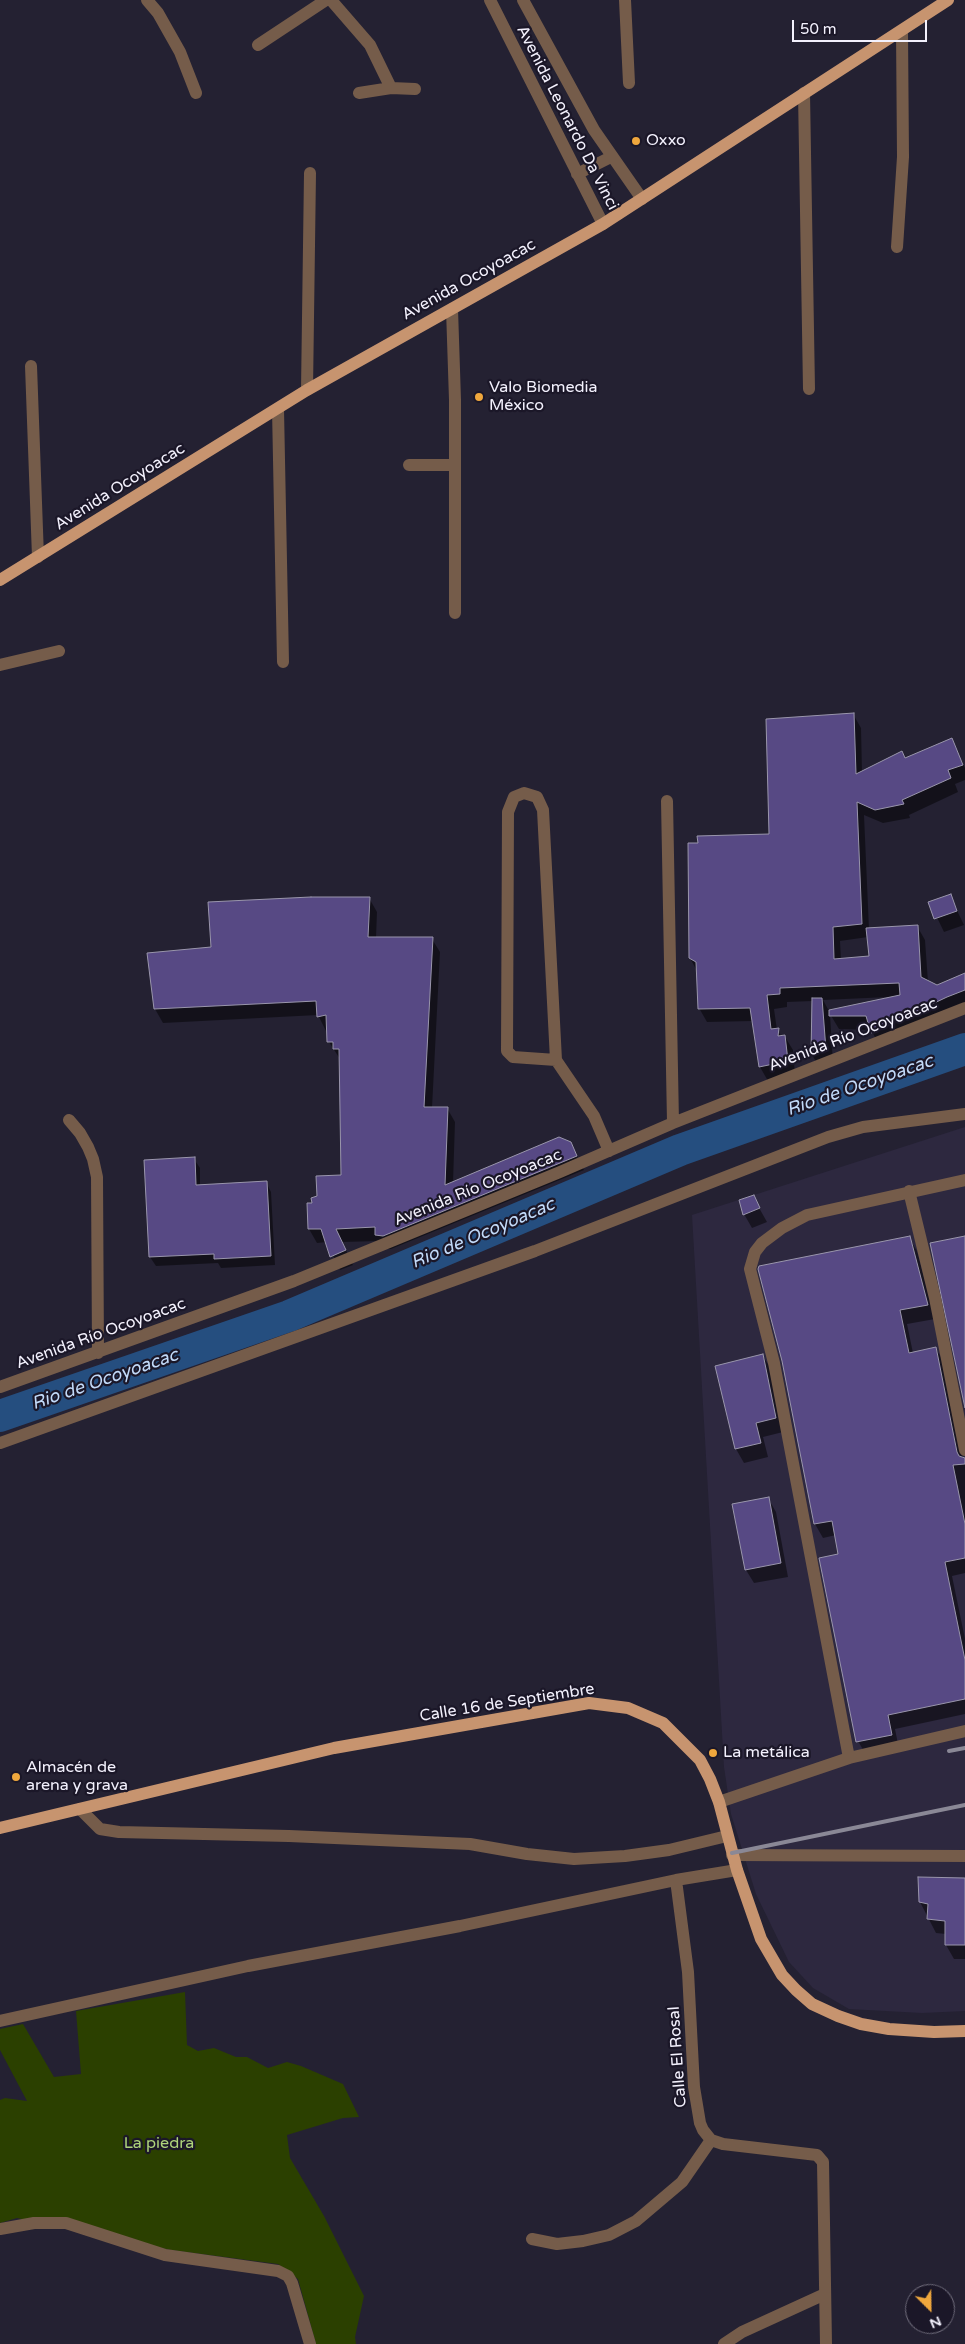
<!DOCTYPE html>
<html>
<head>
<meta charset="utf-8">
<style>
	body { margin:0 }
	#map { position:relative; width:965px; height:2344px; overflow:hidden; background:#242132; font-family:"Varela Round",sans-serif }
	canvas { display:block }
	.north { position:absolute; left:905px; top:2284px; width:50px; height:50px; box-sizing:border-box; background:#1b1728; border:1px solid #716e7d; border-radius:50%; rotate:157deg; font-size:14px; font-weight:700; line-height:20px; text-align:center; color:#f3f1fd }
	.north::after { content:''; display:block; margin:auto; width:18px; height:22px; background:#efa73d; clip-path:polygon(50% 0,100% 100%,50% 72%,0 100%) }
	.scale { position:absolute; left:792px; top:20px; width:135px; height:22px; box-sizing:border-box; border:2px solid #f3f1fd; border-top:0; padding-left:6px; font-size:15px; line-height:18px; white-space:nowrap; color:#f3f1fd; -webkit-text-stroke:4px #1b1728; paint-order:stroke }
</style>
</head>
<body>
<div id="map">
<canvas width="965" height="2344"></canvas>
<div class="north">N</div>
<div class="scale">50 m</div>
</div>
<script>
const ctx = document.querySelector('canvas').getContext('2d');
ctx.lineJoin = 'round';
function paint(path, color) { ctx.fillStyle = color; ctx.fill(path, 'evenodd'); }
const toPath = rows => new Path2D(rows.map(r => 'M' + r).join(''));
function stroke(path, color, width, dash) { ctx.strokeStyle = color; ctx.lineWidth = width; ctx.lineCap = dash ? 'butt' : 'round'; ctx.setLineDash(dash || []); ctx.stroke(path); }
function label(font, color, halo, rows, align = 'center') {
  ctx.font = font + ' "Varela Round",sans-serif'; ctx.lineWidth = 4.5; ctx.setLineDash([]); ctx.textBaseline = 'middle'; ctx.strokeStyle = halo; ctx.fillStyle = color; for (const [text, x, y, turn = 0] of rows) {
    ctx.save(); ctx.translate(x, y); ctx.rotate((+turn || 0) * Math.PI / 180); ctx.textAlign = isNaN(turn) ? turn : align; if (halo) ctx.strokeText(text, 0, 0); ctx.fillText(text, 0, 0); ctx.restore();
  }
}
paint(toPath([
	[965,1127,965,2011,922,2013,849,2009,813,1988,789,1962,756,1894,731,1814,724,1767,692,1215]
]), '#2d283f');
paint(toPath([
	[185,1992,187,2045,198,2051,214,2048,236,2057,247,2057,268,2068,287,2062,301,2066,343,2084,359,2117,343,2118,287,2135,290,2158,324,2216,364,2296,355,2337,356,2344,316,2344,298,2279,278,2264,171,2250,17,2218,0,2223,0,2100,5,2098,27,2101,0,2050,0,2029,23,2024,54,2077,81,2074,76,2011]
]), '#2b4000');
paint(toPath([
	[853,714,861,728,862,772,902,753,906,759,951,739,965,768,965,780,955,784,958,792,909,815,910,818,883,823,864,815,869,929,917,926,925,940,928,982,937,986,965,975,965,1006,880,1046,871,1030,839,1029,830,1014,833,1064,820,1068,812,1055,813,1001,787,1002,787,1007,774,1009,777,1030,782,1037,785,1037,793,1050,795,1075,768,1081,760,1067,753,1021,707,1022,699,1008,697,971,690,958],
	[868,937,870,957,841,960,840,941],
	[889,997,829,1011,823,1000],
	[931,1003,932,1005,873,1034,873,1031],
	[950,896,964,925,944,932,930,903],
	[369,898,377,912,376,938,432,939,440,952,432,1108,447,1108,455,1122,453,1183,570,1143,584,1170,391,1249,385,1249,380,1241,342,1242,353,1265,340,1270,327,1242,317,1243,309,1229,314,1204,319,1196,342,1176,340,1059,329,1042,328,1030,326,1031,318,1015,163,1023,155,1009,212,948],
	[194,1159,200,1168,200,1186,266,1182,271,1192,275,1265,221,1268,218,1263,156,1266,150,1257],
	[753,1197,767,1222,752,1228,744,1214],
	[909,1238,917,1251,935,1319,907,1324,913,1353,936,1349,944,1362,963,1458,965,1459,965,1573,952,1576,965,1639,965,1714,895,1729,899,1749,866,1755,858,1741,840,1555,836,1535,823,1538,815,1524,783,1361],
	[763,1356,771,1369,783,1432,763,1437,768,1457,744,1463,736,1449],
	[768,1498,776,1512,788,1577,754,1583,746,1570],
	[965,1879,965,1959,954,1959,946,1945,946,1934,936,1933,920,1902]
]), '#0007');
stroke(toPath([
	[0,1416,289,1316,680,1150,965,1049]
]), '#254e7f', 32);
const building = toPath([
	[854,713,856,774,902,751,905,758,952,738,963,765,948,770,951,778,902,800,904,804,875,810,857,802,862,924,833,927,834,959,869,956,866,928,918,925,921,977,937,985,965,973,965,990,947,997,871,1033,866,1016,829,1016,829,1010,900,995,899,983,780,988,780,994,767,995,771,1029,779,1028,778,1036,785,1035,788,1061,759,1067,750,1008,698,1009,696,962,689,958,688,843,698,843,697,836,769,834,766,719,854,713],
	[951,894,957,911,934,919,928,902,951,894],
	[311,897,370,897,368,937,433,937,424,1107,448,1107,445,1185,559,1137,571,1142,577,1156,383,1236,375,1235,375,1227,336,1229,346,1250,330,1257,321,1229,308,1229,307,1203,312,1203,311,1198,317,1196,316,1176,341,1175,339,1049,333,1049,333,1042,327,1042,326,1015,317,1017,316,1001,154,1009,147,953,211,947,208,902,311,897],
	[812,998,822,998,826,1050,811,1055,812,998],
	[195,1157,196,1185,267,1181,271,1256,214,1259,214,1254,149,1257,144,1160,195,1157],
	[754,1195,760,1208,743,1215,739,1200,754,1195],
	[910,1236,928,1305,900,1310,909,1353,936,1347,957,1452,959,1456,965,1458,965,1464,953,1465,965,1524,965,1558,945,1562,965,1660,965,1699,888,1715,892,1735,856,1742,819,1558,838,1554,832,1521,814,1524,782,1361,758,1269,759,1266,910,1236],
	[965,1236,965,1408,930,1243,965,1236],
	[763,1354,776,1418,756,1423,761,1443,735,1449,715,1366,763,1354],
	[769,1497,781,1563,745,1570,732,1504,769,1497],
	[918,1877,965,1878,965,1945,945,1945,945,1921,927,1919,928,1904,919,1902,918,1877]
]);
paint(building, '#574984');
stroke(building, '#9a96ac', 1);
stroke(toPath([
	[147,0,158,13,180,52,196,93],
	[331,0,370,45,391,88],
	[490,0,603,224],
	[523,0,594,130,642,199],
	[625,0,629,83],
	[258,45,326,0],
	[359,93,391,88,415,89],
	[804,93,809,389],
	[577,174,611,157],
	[897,247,903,157,902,31],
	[452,309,455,400,455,613],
	[31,366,38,557],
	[307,390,310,173],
	[278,409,283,662],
	[409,465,455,465],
	[0,665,59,651],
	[667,801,673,1123],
	[556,1060,543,810,537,797,524,793,514,797,508,812,507,1051,513,1057,556,1060,594,1116,609,1151],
	[69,1120,80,1133,88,1147,93,1159,97,1177,98,1353],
	[909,1191,935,1298,965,1450],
	[0,1387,294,1281,560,1172,673,1123,965,1008],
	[0,1443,535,1251,828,1137,863,1127,965,1114],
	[849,1758,774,1363,750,1269,755,1252,762,1243,782,1228,807,1215,965,1180],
	[719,1802,849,1758,965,1731],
	[80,1809,100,1829,119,1832,289,1836,470,1844,527,1854,574,1859,625,1856,669,1850,727,1836],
	[732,1855,965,1856],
	[676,1880,688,1972,694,2087,700,2123,703,2130,711,2140,723,2144,817,2155,823,2162,826,2344],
	[0,2021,248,1966,460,1926,676,1880,737,1870],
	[0,2229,34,2223,66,2223,165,2255,278,2271,288,2276,292,2283,310,2344],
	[532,2239,557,2244,583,2241,609,2235,636,2221,682,2182,711,2140],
	[724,2344,742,2332,825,2294]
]), '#755c4a', 12);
stroke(toPath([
	[0,580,307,390,603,224,948,0],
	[0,1828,334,1748,589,1703,628,1708,663,1723,700,1760,710,1779,719,1802,737,1870,761,1939,782,1975,796,1990,812,2004,838,2016,861,2024,889,2029,934,2032,965,2031]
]), '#c7946f', 12);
stroke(toPath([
	[949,1751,965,1748],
	[732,1853,965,1805]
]), '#8a8896', 4);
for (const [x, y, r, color] of [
	[636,141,5,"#efa73d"],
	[479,397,5,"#efa73d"],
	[713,1753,5,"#efa73d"],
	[16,1777,5,"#efa73d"]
]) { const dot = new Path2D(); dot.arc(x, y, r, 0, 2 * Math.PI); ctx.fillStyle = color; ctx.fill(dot); stroke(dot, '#1b1728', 2); }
label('16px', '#f3f1fd', '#1b1728', [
	["Avenida Leonardo Da Vinci",567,118,63],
	["Avenida Ocoyoacac",469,280,-29],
	["Avenida Ocoyoacac",120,487,-32],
	["Avenida Río Ocoyoacac",853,1035,-21],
	["Avenida Río Ocoyoacac",478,1188,-22],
	["Avenida Río Ocoyoacac",101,1334,-20],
	["Calle 16 de Septiembre",507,1703,-9],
	["Calle El Rosal",678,2057,-94]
]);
label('16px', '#f3f1fd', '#1b1728', [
	["Oxxo",646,141],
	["Valo Biomedia",489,388],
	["México",489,406],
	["La metálica",723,1753],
	["Almacén de",26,1768],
	["arena y grava",26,1786]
], 'left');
label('16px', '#aed47a', '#1b1728', [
	["La piedra",159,2144]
]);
label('italic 18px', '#c2daf9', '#1b1728', [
	["Rio de Ocoyoacac",860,1086,-19],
	["Rio de Ocoyoacac",483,1234,-23],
	["Rio de Ocoyoacac",105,1380,-19]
]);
</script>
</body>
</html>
